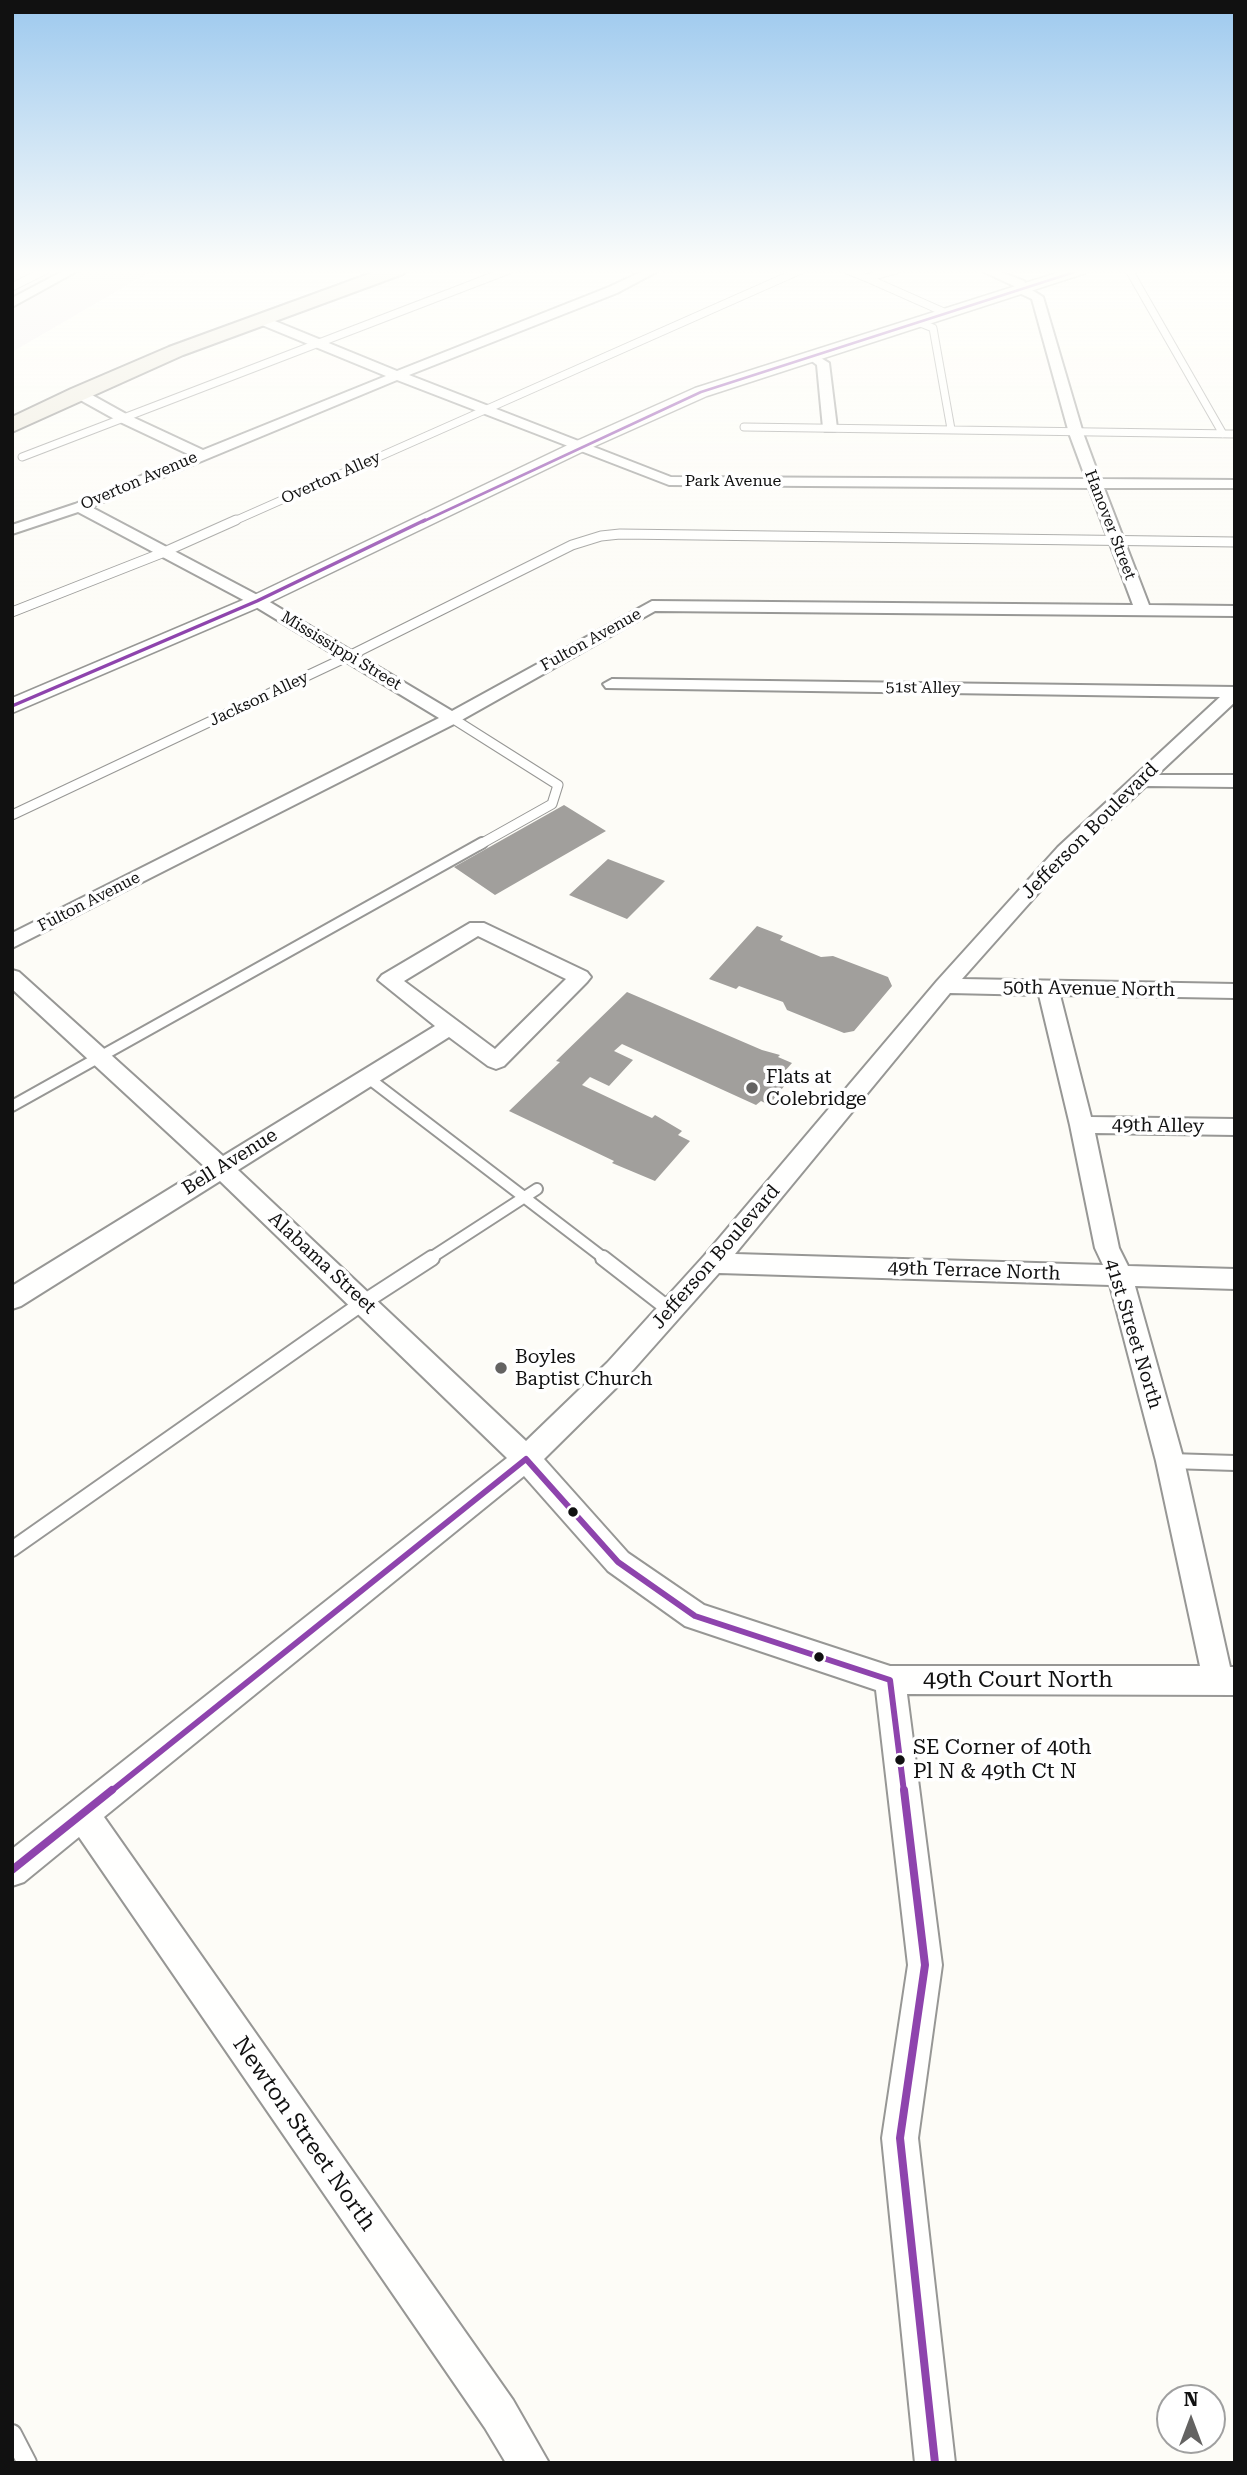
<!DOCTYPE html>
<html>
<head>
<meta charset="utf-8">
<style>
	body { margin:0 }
	#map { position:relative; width:1247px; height:2475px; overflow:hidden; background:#fdfcf7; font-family:"Roboto Serif",serif }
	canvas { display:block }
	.frame { position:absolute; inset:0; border:14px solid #111; pointer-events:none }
	.north { position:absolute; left:1156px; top:2384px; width:70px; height:70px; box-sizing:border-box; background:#fff; border:2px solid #a0a0a0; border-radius:50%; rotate:0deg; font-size:19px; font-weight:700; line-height:28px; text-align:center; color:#111 }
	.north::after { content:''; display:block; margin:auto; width:24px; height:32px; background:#646362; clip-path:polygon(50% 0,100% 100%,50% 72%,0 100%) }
</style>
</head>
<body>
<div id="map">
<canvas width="1247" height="2475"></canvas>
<div class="frame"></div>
<div class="north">N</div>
</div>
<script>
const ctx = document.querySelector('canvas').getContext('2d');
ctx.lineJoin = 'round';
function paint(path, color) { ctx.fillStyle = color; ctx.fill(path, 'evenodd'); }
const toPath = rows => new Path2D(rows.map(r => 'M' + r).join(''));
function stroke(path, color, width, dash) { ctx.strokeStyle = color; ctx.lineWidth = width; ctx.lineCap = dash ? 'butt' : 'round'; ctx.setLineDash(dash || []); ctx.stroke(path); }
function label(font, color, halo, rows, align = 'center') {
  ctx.font = font + ' "Roboto Serif",serif'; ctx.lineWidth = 7; ctx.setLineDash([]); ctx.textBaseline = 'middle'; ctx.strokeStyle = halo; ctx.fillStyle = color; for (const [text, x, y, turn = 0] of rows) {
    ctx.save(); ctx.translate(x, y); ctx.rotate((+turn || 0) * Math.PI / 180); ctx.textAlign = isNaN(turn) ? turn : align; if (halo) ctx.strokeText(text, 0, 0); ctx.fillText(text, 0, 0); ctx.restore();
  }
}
paint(toPath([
	[12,270,153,270,12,352]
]), '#f5f0f3');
paint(toPath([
	[564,805,606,831,495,895,454,867],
	[608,859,665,881,627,919,569,895],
	[757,926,783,936,780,940,821,957,833,956,888,977,892,986,854,1031,844,1033,787,1010,783,1002,739,986,736,989,709,979],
	[627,992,762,1050,780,1055,778,1057,792,1063,776,1081,785,1085,769,1105,761,1101,756,1105,622,1044,614,1051,633,1060,609,1086,590,1077,582,1085,652,1118,655,1115,682,1131,678,1135,690,1141,655,1181,612,1163,614,1161,509,1111,560,1062,556,1061]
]), '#a19f9c');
const serviceFar4 = toPath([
	[847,270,867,278,896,270],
	[1129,270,1223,434],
	[867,278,946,313],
	[12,287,46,270],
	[918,322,933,328,951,429],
	[744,427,1235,434],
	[22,457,509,270],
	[232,522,801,270]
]);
const serviceFar3 = toPath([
	[12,612,162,553,236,520],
	[452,718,558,785,552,804,479,845],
	[12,815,349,656,572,545,601,536,620,534,1235,542]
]);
const serviceFar2 = toPath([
	[367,1077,605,1259],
	[12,1106,482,843],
	[429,1259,537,1189]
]);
const serviceFar1 = toPath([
	[603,1258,670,1310],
	[1170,1461,1235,1463],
	[12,1549,364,1302,432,1258]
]);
const service = toPath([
	[12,2434,27,2463]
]);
const minor = toPath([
	[65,270,79,270,12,307,12,298,65,270],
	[645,270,660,270,617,293,409,375,671,477,1086,479,1069,433,1032,299,1017,292,1014,286,980,270,996,270,1024,281,1027,287,1043,297,1083,433,1100,479,1235,480,1235,488,1104,488,1149,605,1235,606,1235,616,655,611,458,722,12,948,12,933,439,718,251,604,78,512,12,534,12,525,75,504,190,455,118,421,73,396,73,390,83,390,128,415,203,450,386,376,257,323,257,317,265,317,397,371,609,287,645,270],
	[397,380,669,485,1089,488,1133,605,652,601,452,711,263,598,91,507,397,380],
	[811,352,829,363,837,428,835,431,825,431,823,428,817,365,805,356,811,352],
	[612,679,1235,687,1235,702,1157,775,1235,775,1235,787,1146,786,1072,855,962,979,1235,984,1235,998,1060,995,1091,1117,1235,1119,1235,1135,1095,1133,1119,1248,1128,1266,1235,1269,1235,1289,1135,1286,1184,1461,1230,1667,1235,1667,1235,1695,907,1694,942,1965,918,2138,955,2463,915,2463,882,2138,908,1965,876,1690,685,1626,608,1571,524,1476,104,1817,513,2400,549,2463,506,2463,485,2428,79,1837,24,1882,12,1886,12,1849,507,1458,220,1181,21,1306,12,1309,12,1286,205,1167,12,989,12,970,19,972,223,1156,435,1026,378,980,382,975,470,923,484,923,587,972,591,977,587,982,504,1066,496,1069,488,1066,449,1037,238,1170,526,1441,607,1363,704,1256,937,981,1058,847,1220,697,606,688,603,684,612,679],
	[478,936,566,979,495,1049,404,981,478,936],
	[950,993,1039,995,1070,1125,1095,1248,1103,1265,735,1254,950,993],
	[719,1273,1110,1285,1156,1461,1200,1666,890,1666,704,1605,628,1553,544,1459,625,1379,719,1273]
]);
const tertiary = toPath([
	[1066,270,1089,270,1086,273,707,396,584,451,264,605,12,713,12,698,250,597,572,443,695,388,1066,270]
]);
const primary = toPath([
	[380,270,406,270,403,274,183,355,12,432,12,417,71,389,169,347,380,270]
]);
stroke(serviceFar4, '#979795', 9);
stroke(serviceFar3, '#979795', 11);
stroke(serviceFar2, '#979795', 14);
stroke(serviceFar1, '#979795', 18);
stroke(service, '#979795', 22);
stroke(minor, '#979795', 4);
stroke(tertiary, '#979795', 3);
stroke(primary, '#858482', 4);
stroke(serviceFar4, '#fffffe', 7);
stroke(serviceFar3, '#fffffe', 9);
stroke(serviceFar2, '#fffffe', 10);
stroke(serviceFar1, '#fffffe', 14);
stroke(service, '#fffffe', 18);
paint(minor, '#fffffe');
paint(tertiary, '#fffffe');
paint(primary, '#ede9dc');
stroke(toPath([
	[422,522,701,392,1081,270]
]), '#8e44ad', 2.5);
stroke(toPath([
	[12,706,257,601,425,520]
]), '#8e44ad', 3.5);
stroke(toPath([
	[110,1792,526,1459,618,1562,695,1616,890,1680,904,1792]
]), '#8e44ad', 6);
stroke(toPath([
	[904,1790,925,1965,900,2138,935,2463],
	[12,1870,112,1790]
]), '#8e44ad', 8);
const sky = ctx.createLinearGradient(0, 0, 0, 616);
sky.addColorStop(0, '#9dc9ee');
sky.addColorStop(0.44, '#fefefb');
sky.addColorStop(1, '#fefefb00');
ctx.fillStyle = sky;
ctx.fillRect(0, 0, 1247, 616);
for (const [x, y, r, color] of [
	[752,1088,7,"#646362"],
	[501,1368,7,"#646362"],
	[573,1512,6,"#111"],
	[819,1657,6,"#111"],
	[900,1760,6,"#111"]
]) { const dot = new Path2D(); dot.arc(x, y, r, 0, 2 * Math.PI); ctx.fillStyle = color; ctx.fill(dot); stroke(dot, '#fff', 2.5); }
label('16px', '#111', '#fff', [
	["Overton Alley",331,478,-24],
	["Overton Avenue",139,481,-23],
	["Park Avenue",733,481],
	["Hanover Street",1110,525,69],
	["Fulton Avenue",591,640,-29],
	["Mississippi Street",341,651,31],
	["51st Alley",923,688,1],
	["Jackson Alley",259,699,-25],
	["Fulton Avenue",89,902,-27]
]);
label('19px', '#111', '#fff', [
	["Jefferson Boulevard",1090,831,-45],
	["50th Avenue North",1089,989,1],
	["49th Alley",1158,1126,1],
	["Bell Avenue",230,1162,-32],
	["Jefferson Boulevard",716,1257,-49],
	["Alabama Street",322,1263,43],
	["49th Terrace North",974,1271,2],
	["41st Street North",1133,1334,73]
]);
label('19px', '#111', '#fff', [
	["Flats at",766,1077],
	["Colebridge",766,1099],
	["Boyles",515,1357],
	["Baptist Church",515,1379]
], 'left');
label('21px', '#111', '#fff', [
	["SE Corner of 40th",913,1748],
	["Pl N & 49th Ct N",913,1772]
], 'left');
label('23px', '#111', '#fff', [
	["49th Court North",1018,1680],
	["Newton Street North",304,2134,55]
]);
</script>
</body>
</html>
